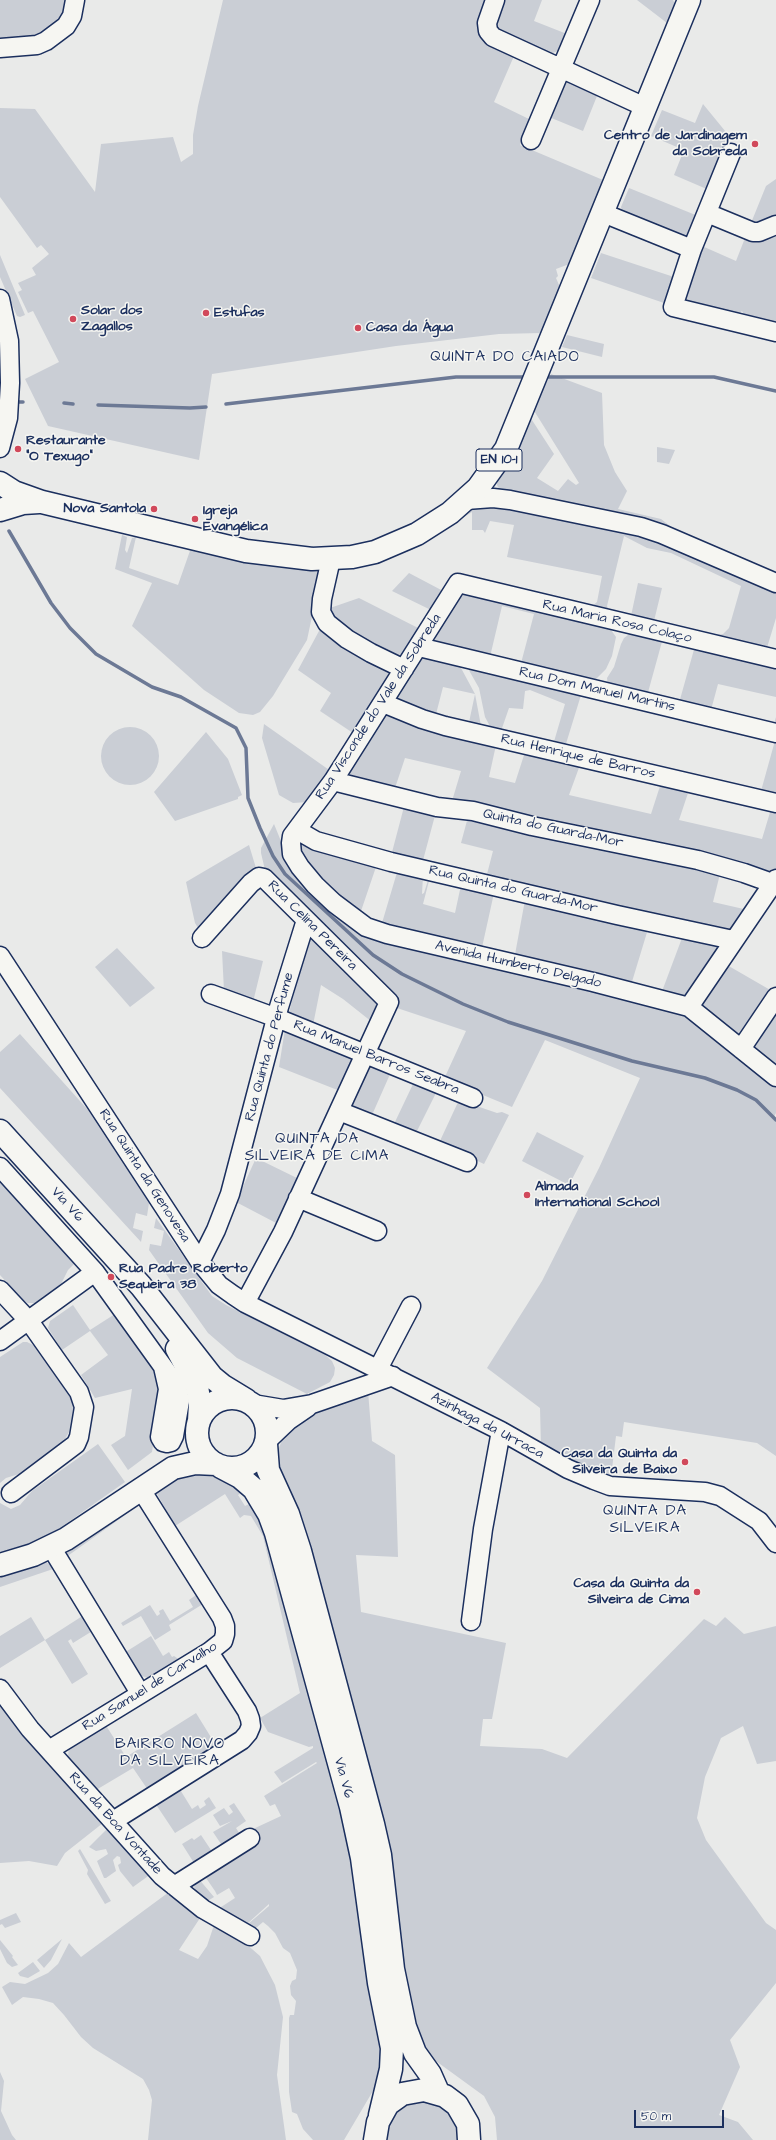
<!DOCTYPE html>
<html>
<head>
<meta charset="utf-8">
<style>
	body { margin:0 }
	#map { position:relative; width:776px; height:2140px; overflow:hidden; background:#e9eae9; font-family:"Architects Daughter",sans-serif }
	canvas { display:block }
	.scale { position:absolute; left:634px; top:2110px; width:90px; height:18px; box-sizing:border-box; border:2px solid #1b2f5e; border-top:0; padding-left:5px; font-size:12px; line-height:14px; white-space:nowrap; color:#1b2f5e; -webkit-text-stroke:3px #f6f6f2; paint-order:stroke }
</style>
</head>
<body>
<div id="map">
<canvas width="776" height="2140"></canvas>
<div class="scale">50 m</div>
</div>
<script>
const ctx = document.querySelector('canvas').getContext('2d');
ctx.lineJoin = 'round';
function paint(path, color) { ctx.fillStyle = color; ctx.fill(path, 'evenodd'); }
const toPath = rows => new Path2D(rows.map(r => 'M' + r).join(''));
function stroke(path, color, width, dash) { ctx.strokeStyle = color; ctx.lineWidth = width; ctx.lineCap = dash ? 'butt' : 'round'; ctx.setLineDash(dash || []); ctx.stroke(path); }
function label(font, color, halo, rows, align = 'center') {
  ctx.font = font + ' "Architects Daughter",sans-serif'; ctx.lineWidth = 3; ctx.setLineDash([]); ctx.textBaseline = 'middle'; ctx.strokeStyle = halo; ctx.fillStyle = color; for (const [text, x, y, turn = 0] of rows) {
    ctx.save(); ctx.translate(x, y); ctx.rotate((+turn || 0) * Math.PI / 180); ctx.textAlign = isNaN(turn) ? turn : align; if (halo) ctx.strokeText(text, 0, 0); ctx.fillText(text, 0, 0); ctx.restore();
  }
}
paint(toPath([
	[0,0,70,0,65,20,45,38,0,45],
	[223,0,489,0,481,20,514,56,494,102,531,120,520,145,603,180,572,263,556,269,558,276,556,278,559,285,560,293,557,305,541,333,499,334,396,346,212,374,199,460,48,426,25,379,59,362,33,311,28,313,18,292,22,290,18,283,36,275,32,268,49,254,41,245,37,248,0,197,0,108,35,109,95,192,101,144,173,137,181,162,193,154,193,135,198,106],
	[503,0,542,0,534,21,567,34,558,51,550,54,499,31,495,22],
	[637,0,673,0,675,4,667,23],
	[563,81,597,96,583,131,549,117],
	[703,104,730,137,709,190,674,175,684,150,651,136,662,110,695,123],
	[776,179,776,221,769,224,751,223,766,186],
	[629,188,698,216,689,236,685,237,622,213,621,207],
	[776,237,776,328,746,319,742,311,739,314,690,302,685,299,702,246,736,261,745,238,763,239],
	[601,253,674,277,664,303,591,278],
	[0,255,25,315,20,317,17,316,0,277],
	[567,335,604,344,602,357,562,347],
	[551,374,602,393,604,445,615,472,627,491,618,509,661,519,679,533,500,491,497,485,497,478,530,417,554,454,537,478,558,491,568,479,576,485,579,483,533,409],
	[657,447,675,450,669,464,657,462],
	[482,503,634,530,776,588,776,618,766,651,715,635,723,634,729,628,741,586,671,553,647,548,624,536,607,606,609,611,591,607,597,602,602,576,507,557,514,525,490,521,485,533,483,530,472,530,472,512,412,550,367,565],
	[122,535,127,537,125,550,127,553,132,538,136,537,129,568,178,585,192,545,317,570,321,574,307,640,273,696,260,712,253,715,239,713,204,690,132,626,152,583,115,569],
	[409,573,445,592,433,611,392,591],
	[638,583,662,588,654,621,631,616],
	[467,593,609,627,616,637,612,656,606,669,592,683,520,667,534,614,502,606,489,661,434,643,438,628,459,597],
	[359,598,422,630,407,652,394,657,385,656,333,619,330,608],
	[324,629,391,671,393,676,353,733,320,711,331,693,298,670,319,631],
	[632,632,663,638,647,696,679,703,695,646,776,664,776,697,718,684,711,710,774,724,776,717,776,729,608,686,607,678,614,667,621,644,624,638],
	[423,655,456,663,461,668,475,694,481,726,468,727,475,694,443,687,435,718,395,703,394,695],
	[466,665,581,695,565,747,553,745,565,704,530,690,525,691,523,709,509,708,501,731,492,730,485,717,479,688],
	[386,714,690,787,679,820,762,839,771,809,776,805,776,873,774,874,414,793,452,801,461,771,405,758,395,788,352,782,343,772,379,717],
	[496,745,525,752,515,783,489,777],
	[580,765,661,783,651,814,569,795],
	[264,724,332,772,308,802,293,803,279,795,262,738],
	'101 756a29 29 0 1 1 58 0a29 29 0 1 1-58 0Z',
	[206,732,228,759,242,795,238,797,238,799,175,821,154,792],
	[776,737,776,795,761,791],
	[405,803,437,808,422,864,391,856],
	[468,817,720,874,713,902,748,910,735,933,486,878,493,851,461,843],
	[274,824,285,851,342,917,688,1015,776,1083,776,1113,773,1119,776,1122,776,1456,757,1443,624,1422,622,1437,616,1436,611,1477,600,1474,541,1447,540,1408,487,1368,542,1281,599,1168,640,1078,545,1040,512,1107,444,1079,466,1031,394,1007,265,870,261,853,261,848],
	[301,840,423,876,422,894,424,893,429,877,722,945,689,998,661,994,682,938,648,929,631,985,514,960,525,900,494,893,481,952,368,923,306,866,297,841],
	[377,864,398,869,382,923,360,914],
	[430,877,461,885,455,913,423,904],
	[249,845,256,868,205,925,198,928,195,923,186,882],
	[309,933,382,1000,372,1022,343,999,321,985,313,1025,289,1013],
	[117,948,155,988,130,1007,95,967],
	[222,951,263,961,253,1002,224,991],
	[727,965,772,991,776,986,776,990,738,1039,701,1008,701,996],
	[774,1014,776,1016,776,1070,755,1053,750,1041],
	[285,1029,351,1054,355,1060,340,1091,279,1067],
	[20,1034,88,1110,149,1203,147,1216,136,1213,133,1228,143,1231,141,1242,0,1088,0,1052],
	[368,1063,391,1072,372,1115,352,1106,350,1102],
	[414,1082,437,1091,416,1133,394,1124],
	[459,1100,497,1113,502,1112,509,1115,484,1164,439,1143],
	[537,1132,584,1156,569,1185,522,1161],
	[256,1158,299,1179,278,1224,236,1202],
	[0,1181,75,1263,68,1270,61,1284,35,1303,28,1303,23,1300,0,1275],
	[156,1218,212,1296,226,1305,325,1355,332,1361,335,1368,334,1375,330,1382,307,1394,237,1358,208,1333,149,1250,150,1244,161,1246,164,1231,154,1228],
	[73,1305,90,1330,115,1314,149,1361,156,1377,159,1391,159,1404,152,1452,128,1470,111,1445,125,1436,132,1389,95,1398,81,1375,108,1355,90,1331,62,1350,48,1328,50,1321],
	[23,1342,27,1342,33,1345,72,1400,73,1409,69,1432,62,1444,19,1474,6,1478,0,1483,0,1357],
	[368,1391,372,1441,395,1455,398,1557,356,1555,361,1612,506,1643,492,1719,483,1719,480,1746,542,1749,567,1758,704,1619,716,1626,725,1617,744,1634,776,1626,776,1761,757,1764,743,1726,721,1738,705,1777,697,1818,706,1840,766,1923,776,1930,776,1983,730,2040,740,2067,719,2115,738,2122,753,2140,497,2140,495,2117,484,2096,429,2056,418,2029,403,1955,378,1795,280,1476,276,1456,283,1437,306,1418],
	[98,1444,125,1482,50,1535,17,1549,0,1553,0,1503,11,1509,20,1505,32,1491],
	[183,1474,210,1474,245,1490,238,1495,245,1506,253,1502,263,1522,349,1836,382,2038,380,2079,344,2140,313,2140,303,2129,297,2114,292,2112,289,2092,289,2018,290,2015,294,2015,296,2001,291,1995,290,1986,292,1981,296,1979,297,1970,290,1953,283,1948,275,1933,268,1926,263,1922,256,1928,248,1924,269,1906,269,1904,247,1924,218,1909,235,1898,229,1888,217,1895,215,1891,261,1860,215,1891,204,1875,256,1843,253,1829,281,1816,275,1804,270,1806,264,1796,317,1763,316,1762,282,1783,274,1772,313,1748,313,1746,309,1747,268,1732,260,1718,300,1693,263,1536,251,1516,244,1515,240,1518,225,1494,175,1526,156,1492,159,1489],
	[136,1500,142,1503,69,1555,68,1560,66,1553,68,1550],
	[46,1562,56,1568,0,1587,0,1576],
	[196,1595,203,1604,169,1625,171,1630,155,1640,141,1616,123,1626,121,1623,150,1605,157,1616,160,1614,159,1611,163,1609,170,1621,193,1607,189,1600],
	[84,1615,94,1630,73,1643,71,1639,68,1641,88,1674,72,1684,45,1640,0,1668,0,1636,31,1617,45,1640],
	[151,1636,163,1656,169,1652,172,1657,174,1656,180,1660,148,1678,139,1675,124,1653],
	[0,1700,103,1823,65,1853,57,1866,29,1861,0,1863],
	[196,1713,217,1747,148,1790,133,1768,96,1790,68,1756,69,1748,105,1724,126,1757],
	[179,1788,192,1809,198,1805,200,1809,206,1805,204,1801,209,1797,216,1808,175,1833,155,1803],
	[234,1803,246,1821,236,1828,241,1836,223,1847,213,1832,232,1821,220,1826,213,1815,224,1808,229,1815,233,1812,229,1806],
	[108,1828,151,1874,133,1887,120,1871,118,1865,121,1863,120,1857,117,1856,113,1860,116,1871,106,1878,104,1878,97,1861,108,1854,106,1849,96,1851,89,1847],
	[201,1835,213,1853,194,1863,182,1844,192,1838,194,1840],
	[80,1849,111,1901,105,1904,87,1874,88,1870,78,1851],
	[198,1878,214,1897,206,1902,199,1896,194,1887],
	[169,1892,202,1915,179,1950,198,1959,207,1946,215,1922,237,1936,260,1956,275,1985,283,2017,277,2075,286,2140,148,2140,152,2100,149,2090,143,2079,93,2048,81,2037,64,2015,53,2003,39,1999,23,1997,12,2005,2,1987,10,1982,25,1984,48,1973,58,1964,69,1943,81,1957],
	[16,1913,21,1922,5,1928,2,1924,0,1925,0,1920],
	[62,1939,51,1960,44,1968,37,1960],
	[0,1940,13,1956,12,1957,18,1965,12,1967,7,1963,0,1949],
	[33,1962,40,1971,28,1978,20,1976,18,1973],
	[0,2072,4,2081,1,2111,12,2135,16,2140,0,2140],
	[428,2100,447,2109,458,2127,459,2140,385,2140,385,2132,394,2113,407,2103]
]), '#caced5');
stroke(toPath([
	[548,377,714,377,776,391],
	[16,402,23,402],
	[64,403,73,404],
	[226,404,456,377,526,377],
	[98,405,190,408,206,407],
	[9,531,51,603,70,628,96,654,152,687,181,697,236,728,246,748,248,798,260,828,273,856,285,874,373,955,402,974,463,1004,508,1022,632,1061,705,1078,737,1090,756,1100,776,1120]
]), '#6c7995', 3.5);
const minor = toPath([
	[495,0,487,23,488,31,493,37,645,107],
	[0,48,37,45,46,41,66,26,72,16,75,0],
	[531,140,590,0],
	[731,153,692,249,673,307,776,332],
	[603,213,692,249],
	[707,213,753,232,759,232,776,225],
	[0,299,9,341,10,383,8,418,0,448],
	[466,500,493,498,510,500,641,527,662,534,776,583],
	[331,559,322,599,321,612,327,623,347,639,371,653,404,669],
	[419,647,776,733],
	[776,659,458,583,333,781,292,836,291,843,292,854,300,867,315,885,334,903,366,927,387,934,593,982,689,1007,776,1077],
	[383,703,422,719,445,726,776,803],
	[333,781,437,807,473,811,532,826,698,860,744,873,772,883],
	[297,830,316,841,391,862,617,915,733,940],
	[202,938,251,883,259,877,264,878,389,1002,283,1232,245,1303],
	[0,956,200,1262,219,1285,233,1295,245,1303,501,1431,568,1469,594,1480,610,1486,705,1492,720,1496,759,1521,776,1543],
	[211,994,277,1018,473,1098],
	[689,1007,776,879],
	[741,1049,776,997],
	[339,1111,467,1162],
	[0,1167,95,1272,177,1386,180,1401,174,1436,171,1442,167,1443,163,1442,160,1437,168,1389,163,1367],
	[298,1198,377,1231],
	[200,1262,216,1230,230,1194,279,1007,306,920],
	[0,1290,29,1321,79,1392,84,1407,79,1437,76,1444,11,1493],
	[0,1341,95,1272],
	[378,1369,411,1306],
	[253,1404,283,1409,312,1404,393,1376],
	[267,1441,289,1420,308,1407],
	[51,1547,140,1693],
	[471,1621,483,1529,501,1431],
	[0,1689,30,1729,162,1876,203,1909,250,1936],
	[49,1750,209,1652,223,1641,225,1634,225,1626,222,1618,140,1488],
	[113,1821,242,1740,248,1733,251,1726,250,1719,247,1711,209,1652],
	[174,1886,250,1838]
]);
const major = toPath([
	[0,483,14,492,42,502,246,551,312,559,352,557,375,552,417,534,450,513,478,488,506,449,689,0],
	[0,510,23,503,39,502],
	[0,1131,141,1286,212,1377,223,1386,246,1400],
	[177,1349,197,1387,200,1404,199,1421],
	'197 1433a35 35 0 1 1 70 0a35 35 0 1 1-70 0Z',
	[266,1444,268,1470,288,1514,300,1551,373,1824,380,1855,393,1969,405,2027,415,2053,430,2074,438,2092],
	[221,1467,240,1477,254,1489,269,1514,276,1533,351,1807,362,1858,379,1983,392,2048,391,2069,380,2115],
	[0,1565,33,1555,66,1539,173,1468,195,1463,216,1464],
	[375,2140,378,2122,388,2104,402,2094,424,2090,445,2096,457,2105,468,2124,469,2140]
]);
stroke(minor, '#1b2f5e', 21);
stroke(major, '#1b2f5e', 25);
stroke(minor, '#f6f6f2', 18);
stroke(major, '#f6f6f2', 22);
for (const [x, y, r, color] of [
	[755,144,4,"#d1495b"],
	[206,313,4,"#d1495b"],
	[73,319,4,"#d1495b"],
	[358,328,4,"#d1495b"],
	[18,449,4,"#d1495b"],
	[154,509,4,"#d1495b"],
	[195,519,4,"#d1495b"],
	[527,1195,4,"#d1495b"],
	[111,1277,4,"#d1495b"],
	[685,1462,4,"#d1495b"],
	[697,1592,4,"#d1495b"]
]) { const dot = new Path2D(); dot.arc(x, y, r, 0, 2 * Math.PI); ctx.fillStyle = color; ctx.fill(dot); stroke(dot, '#f6f6f2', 1.5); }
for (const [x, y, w] of [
	[499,460,46]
]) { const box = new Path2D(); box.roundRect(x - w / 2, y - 11, w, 22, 3); ctx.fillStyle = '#f6f6f2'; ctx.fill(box); stroke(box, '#1b2f5e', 1); }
label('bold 13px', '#1b2f5e', null, [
	["EN 10-1",499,460]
]);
label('bold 14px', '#1b2f5e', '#f6f6f2', [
	["Centro de Jardinagem",747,136,"right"],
	["da Sobreda",747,152,"right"],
	["Solar dos",81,311],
	["Zagallos",81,327],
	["Estufas",214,313],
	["Casa da Água",366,328],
	["Restaurante",26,441],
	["\"O Texugo\"",26,457],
	["Nova Santola",146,509,"right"],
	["Igreja",203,511],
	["Evangélica",203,527],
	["Almada",535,1187],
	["International School",535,1203],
	["Rua Padre Roberto",119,1269],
	["Sequeira 38",119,1285],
	["Casa da Quinta da",677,1454,"right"],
	["Silveira de Baixo",677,1470,"right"],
	["Casa da Quinta da",689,1584,"right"],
	["Silveira de Cima",689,1600,"right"]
], 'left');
label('14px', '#1b2f5e', '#f6f6f2', [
	["Rua Maria Rosa Colaço",617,622,13],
	["Rua Dom Manuel Martins",597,690,13],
	["Rua Visconde do Vale da Sobreda",379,707,-57],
	["Rua Henrique de Barros",578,757,13],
	["Quinta do Guarda-Mor",553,829,12],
	["Rua Quinta do Guarda-Mor",513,890,13],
	["Rua Celina Pereira",312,926,45],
	["Avenida Humberto Delgado",518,965,13],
	["Rua Quinta do Perfume",270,1047,-75],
	["Rua Manuel Barros Seabra",376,1058,22],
	["Rua Quinta da Genovesa",144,1176,57],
	["Via V6",67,1205,48],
	["Azinhaga da Urraca",487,1426,28],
	["Rua Samuel de Carvalho",150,1687,-32],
	["Via V6",343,1778,75],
	["Rua da Boa Vontade",115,1824,48]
]);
ctx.letterSpacing = '1px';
label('15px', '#1b2f5e', '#f6f6f2', [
	["QUINTA DO CAIADO",505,358],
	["QUINTA DA",317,1140],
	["SILVEIRA DE CIMA",317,1157],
	["QUINTA DA",645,1512],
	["SILVEIRA",645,1529],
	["BAIRRO NOVO",170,1745],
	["DA SILVEIRA",170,1762]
]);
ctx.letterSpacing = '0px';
</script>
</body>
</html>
